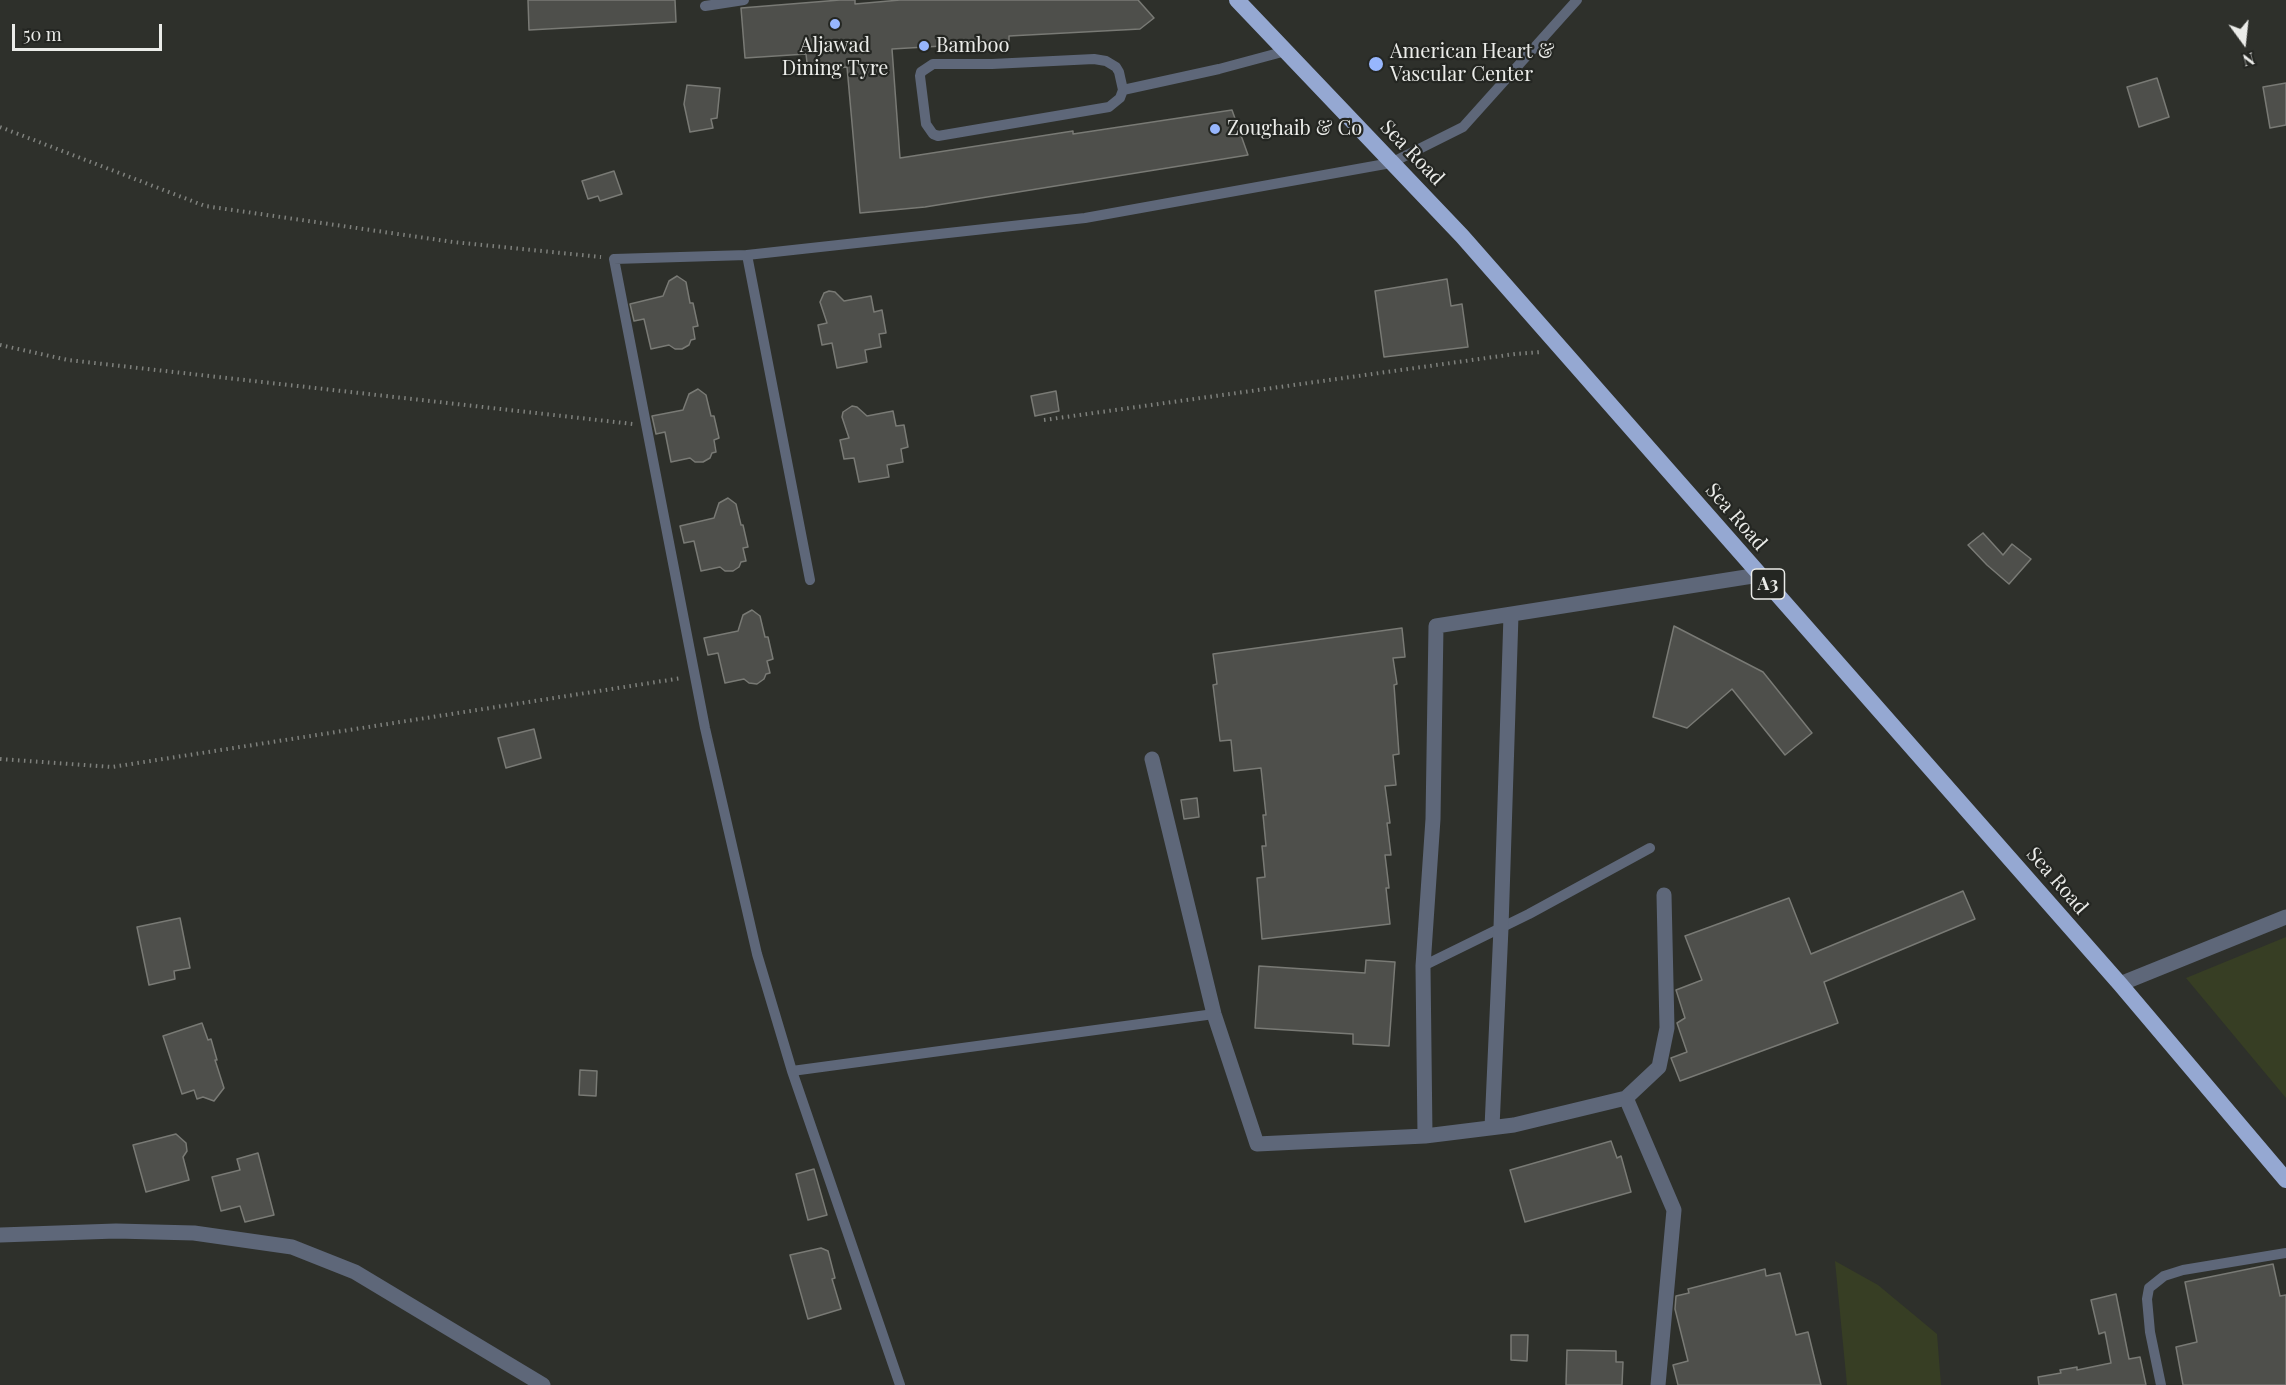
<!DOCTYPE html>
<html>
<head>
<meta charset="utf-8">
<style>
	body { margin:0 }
	#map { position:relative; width:2286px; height:1385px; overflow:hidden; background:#2e302b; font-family:"Playfair Display",serif }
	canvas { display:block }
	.north { position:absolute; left:2214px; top:12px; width:60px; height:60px; -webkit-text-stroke:4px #242622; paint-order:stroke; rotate:165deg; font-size:16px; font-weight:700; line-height:24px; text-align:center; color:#ebece9 }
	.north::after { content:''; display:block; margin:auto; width:21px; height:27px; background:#ebece9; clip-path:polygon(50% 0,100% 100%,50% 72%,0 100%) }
	.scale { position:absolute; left:12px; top:24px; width:150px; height:27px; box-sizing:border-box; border:3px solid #ebece9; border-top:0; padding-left:8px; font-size:18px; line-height:21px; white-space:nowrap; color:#ebece9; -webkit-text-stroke:4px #242622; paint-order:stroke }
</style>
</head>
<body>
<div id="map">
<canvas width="2286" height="1385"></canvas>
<div class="north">N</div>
<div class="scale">50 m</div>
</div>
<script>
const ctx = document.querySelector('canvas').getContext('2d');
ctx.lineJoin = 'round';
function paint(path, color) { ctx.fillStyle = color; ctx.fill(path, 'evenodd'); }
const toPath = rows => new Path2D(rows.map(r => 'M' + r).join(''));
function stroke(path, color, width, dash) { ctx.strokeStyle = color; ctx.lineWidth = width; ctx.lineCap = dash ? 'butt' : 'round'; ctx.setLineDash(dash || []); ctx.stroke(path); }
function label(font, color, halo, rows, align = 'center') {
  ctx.font = font + ' "Playfair Display",serif'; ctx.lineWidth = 4.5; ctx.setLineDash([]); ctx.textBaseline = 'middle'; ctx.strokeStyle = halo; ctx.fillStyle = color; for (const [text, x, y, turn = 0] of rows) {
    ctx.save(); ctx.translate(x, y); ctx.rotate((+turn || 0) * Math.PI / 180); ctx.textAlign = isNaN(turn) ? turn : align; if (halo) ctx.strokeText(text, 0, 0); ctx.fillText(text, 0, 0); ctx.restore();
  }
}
paint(toPath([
	[2286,937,2286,1098,2186,978],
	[1835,1261,1878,1285,1937,1334,1941,1385,1847,1385]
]), '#373e24');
const building = toPath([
	[528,0,675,0,676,22,529,30,528,0],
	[840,0,855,0,855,4,900,0,1138,0,1154,18,1140,29,1009,36,1009,42,892,49,900,158,1073,131,1073,134,1232,110,1248,155,925,207,860,213,847,67,808,71,806,54,745,58,741,8,840,0],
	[2157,78,2169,117,2139,127,2127,87,2157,78],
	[2286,83,2286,125,2270,128,2263,87,2286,83],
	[687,85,720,88,717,118,711,119,713,128,690,132,684,104,687,85],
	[614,171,622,194,600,201,598,196,588,199,582,181,614,171],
	[677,276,686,282,690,303,693,303,698,326,693,327,695,339,691,340,689,345,682,349,675,349,669,345,651,349,644,319,634,321,630,304,663,296,669,281,677,276],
	[1447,279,1451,306,1462,304,1468,347,1384,357,1375,291,1447,279],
	[829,291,835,292,844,301,871,296,874,312,882,310,886,333,879,334,881,347,865,350,867,362,837,368,832,343,822,345,818,325,827,323,820,302,824,293,829,291],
	[698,389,706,395,711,416,714,416,719,438,714,440,716,452,712,453,710,458,703,462,695,462,690,458,671,462,665,432,656,434,652,416,683,410,689,394,698,389],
	[1056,391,1059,411,1035,416,1031,396,1056,391],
	[852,406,857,407,867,416,893,411,896,426,904,425,908,447,901,449,903,462,887,465,889,477,859,482,854,458,844,459,840,440,849,438,842,417,843,412,852,406],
	[728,498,736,504,741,525,743,525,748,547,743,548,746,561,741,562,739,567,733,571,725,571,720,567,701,571,694,541,684,543,680,526,714,518,719,503,728,498],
	[1983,533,2003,555,2012,544,2031,559,2009,584,1987,565,1968,545,1983,533],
	[752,610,760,616,765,637,768,637,773,659,767,661,770,673,766,674,764,679,757,684,749,683,744,679,725,683,718,653,708,655,704,638,738,631,743,615,752,610],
	[1674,626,1763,672,1812,733,1785,755,1732,689,1687,728,1653,717,1674,626],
	[1402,628,1405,657,1393,658,1397,684,1394,685,1399,754,1393,755,1396,785,1385,786,1390,823,1387,823,1391,855,1385,855,1389,888,1386,888,1390,924,1262,939,1257,878,1265,877,1262,846,1266,846,1263,815,1266,815,1261,768,1234,771,1231,740,1220,741,1213,685,1217,684,1213,654,1402,628],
	[534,729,541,758,506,768,498,738,534,729],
	[1197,798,1199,817,1184,819,1181,800,1197,798],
	[1963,891,1975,919,1824,982,1838,1023,1680,1081,1671,1058,1687,1052,1677,1023,1685,1018,1676,990,1702,980,1685,936,1789,898,1811,954,1963,891],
	[180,918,190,968,174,971,175,979,149,985,137,927,180,918],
	[1366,960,1395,962,1389,1046,1353,1044,1353,1034,1255,1028,1259,966,1365,973,1366,960],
	[202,1023,208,1040,211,1039,217,1060,215,1060,224,1088,214,1101,203,1097,197,1099,194,1090,182,1094,163,1036,202,1023],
	[580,1070,597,1071,596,1096,579,1095,580,1070],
	[176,1134,186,1143,187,1151,183,1157,189,1180,146,1192,133,1145,176,1134],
	[1611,1141,1617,1158,1621,1156,1631,1192,1525,1222,1510,1170,1611,1141],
	[258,1153,274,1215,245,1222,240,1206,221,1211,212,1177,240,1170,237,1159,258,1153],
	[814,1169,827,1215,808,1220,796,1174,814,1169],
	[821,1248,828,1251,835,1278,832,1279,841,1309,808,1319,790,1255,821,1248],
	[2273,1264,2280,1296,2286,1295,2286,1385,2183,1385,2176,1347,2197,1342,2185,1282,2273,1264],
	[1765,1269,1766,1276,1780,1273,1796,1335,1808,1332,1821,1385,1678,1385,1673,1365,1688,1361,1675,1309,1676,1296,1689,1293,1688,1289,1765,1269],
	[2116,1294,2129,1359,2140,1357,2146,1385,2039,1385,2038,1377,2061,1373,2060,1370,2077,1367,2077,1370,2111,1363,2105,1332,2099,1334,2091,1300,2116,1294],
	[1511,1335,1528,1335,1527,1361,1511,1360,1511,1335],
	[1567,1350,1616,1351,1616,1362,1623,1362,1622,1385,1566,1385,1567,1350]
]);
paint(building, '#4e4f4b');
stroke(building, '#797a75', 1.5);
stroke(toPath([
	[0,127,205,206,453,242,601,257],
	[0,345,68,360,633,424],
	[1044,420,1515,354,1541,352],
	[0,759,112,767,682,678]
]), '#7f817d', 4, [1.5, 4.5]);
stroke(toPath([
	[705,6,744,0],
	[1094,59,1106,61,1116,67,1119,72,1123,90,1120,98,1109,107,938,136,933,134,926,124,920,76,921,72,933,64,992,64,1094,59],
	[1123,90,1219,69,1286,51],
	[747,255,810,580],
	[1423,966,1529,914,1650,848],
	[792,1071,1214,1014],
	[900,1385,792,1071,757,954,705,728,614,259,747,255,1085,218,1391,163,1463,127,1577,0],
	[2161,1385,2150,1332,2147,1299,2149,1288,2164,1276,2183,1270,2286,1253]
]), '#5e6779', 10);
stroke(toPath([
	[1152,759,1214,1014,1257,1144,1425,1136,1514,1125,1626,1098,1659,1067,1667,1028,1664,895],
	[2120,984,2286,917],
	[1626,1098,1674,1210,1658,1385],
	[1492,1127,1501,928,1511,615],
	[1425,1136,1423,966,1433,819,1436,626,1759,575],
	[0,1235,116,1231,194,1233,292,1247,355,1272,543,1385]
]), '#5e6779', 15);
stroke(toPath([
	[1237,0,1462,236,2120,984,2286,1180]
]), '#95a8d2', 16);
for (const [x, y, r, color] of [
	[835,24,6,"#97b6fd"],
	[924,46,6,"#97b6fd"],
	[1376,64,8,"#97b6fd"],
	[1215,129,6,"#97b6fd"]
]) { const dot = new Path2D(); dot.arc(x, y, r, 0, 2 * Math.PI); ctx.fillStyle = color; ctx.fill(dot); stroke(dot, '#242622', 2); }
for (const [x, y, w] of [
	[1768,584,33]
]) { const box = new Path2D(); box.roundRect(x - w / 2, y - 15, w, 30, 4.5); ctx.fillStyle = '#242622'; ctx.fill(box); stroke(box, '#ebece9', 1.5); }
label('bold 18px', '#ebece9', null, [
	["A3",1768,584]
]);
label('20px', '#ebece9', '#242622', [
	["Aljawad",835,46,"center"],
	["Dining Tyre",835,69,"center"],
	["Bamboo",936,46],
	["American Heart &",1390,52],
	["Vascular Center",1390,75],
	["Zoughaib & Co",1227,129]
], 'left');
label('20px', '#ebece9', '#242622', [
	["Sea Road",1412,153,46],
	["Sea Road",1736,517,49],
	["Sea Road",2057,881,49]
]);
</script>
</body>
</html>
